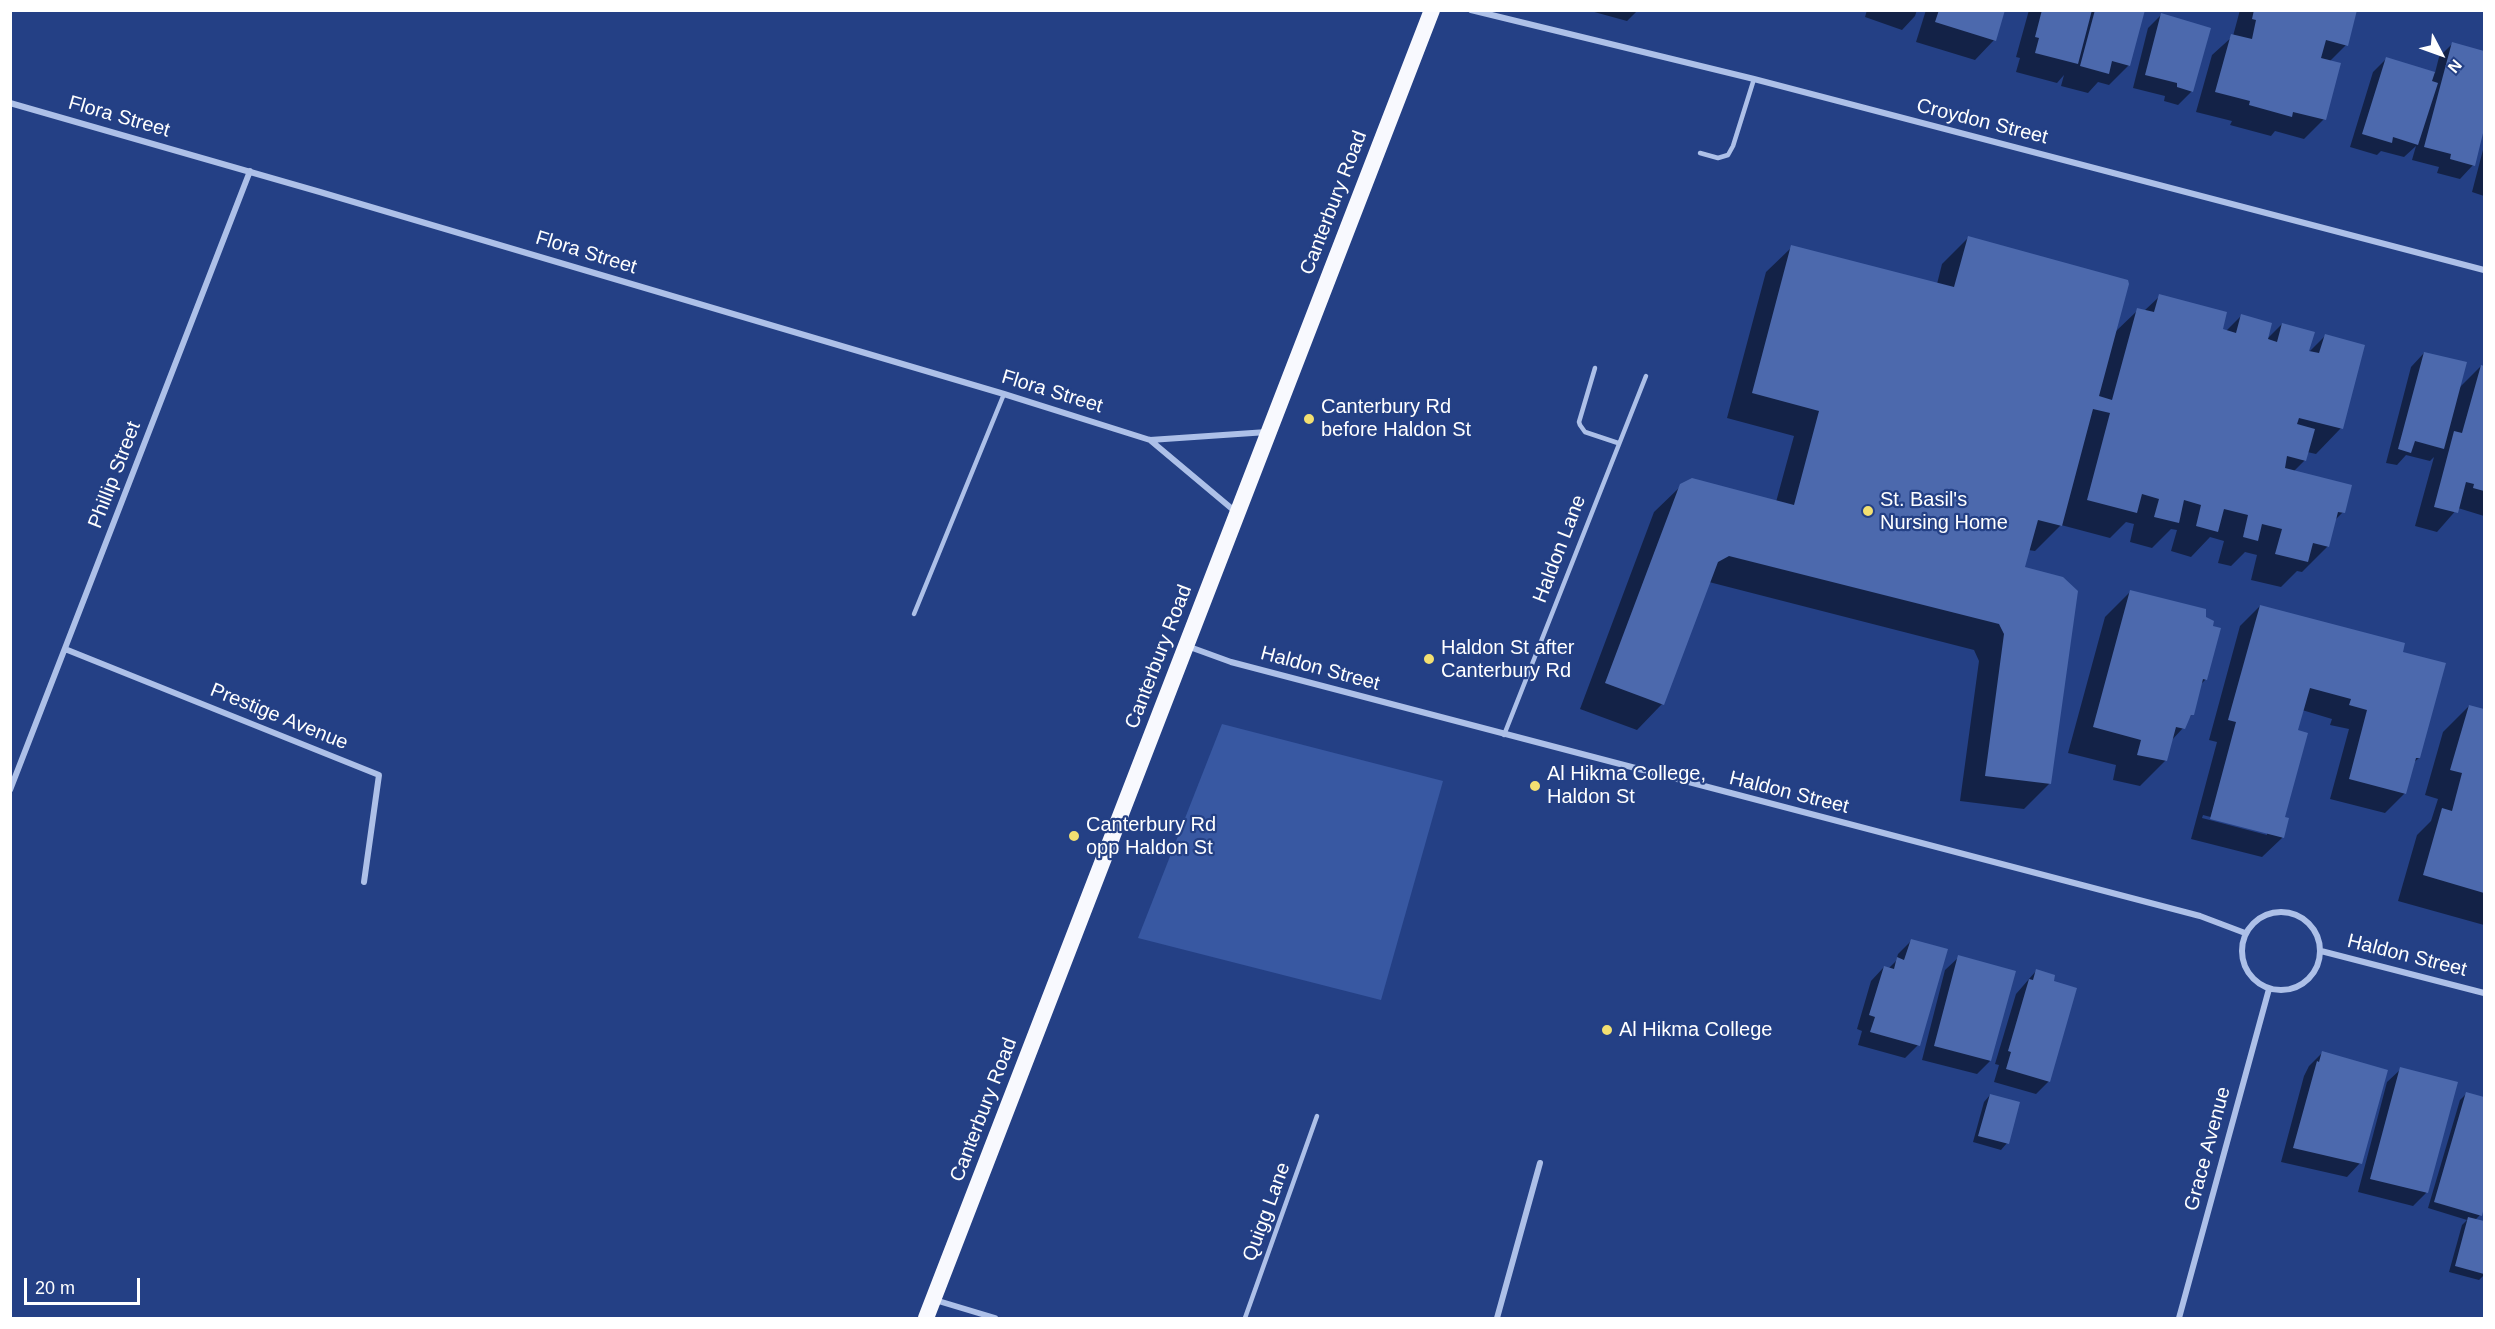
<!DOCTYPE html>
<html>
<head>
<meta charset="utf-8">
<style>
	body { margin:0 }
	#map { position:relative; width:2495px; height:1329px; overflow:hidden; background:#244085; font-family:Arial,sans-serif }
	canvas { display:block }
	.frame { position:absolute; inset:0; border:12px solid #fff; pointer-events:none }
	.north { position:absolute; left:2411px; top:24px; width:60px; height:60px; -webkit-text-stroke:4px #244085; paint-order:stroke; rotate:131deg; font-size:16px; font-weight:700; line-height:24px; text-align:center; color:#fff }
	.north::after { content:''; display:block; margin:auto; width:21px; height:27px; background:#fff; clip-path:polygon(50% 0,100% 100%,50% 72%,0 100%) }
	.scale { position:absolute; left:24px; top:1278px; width:116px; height:27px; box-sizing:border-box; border:3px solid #fff; border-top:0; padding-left:8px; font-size:18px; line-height:21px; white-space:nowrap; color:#fff; -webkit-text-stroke:4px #244085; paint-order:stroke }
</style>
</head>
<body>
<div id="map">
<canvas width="2495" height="1329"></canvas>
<div class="frame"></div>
<div class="north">N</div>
<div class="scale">20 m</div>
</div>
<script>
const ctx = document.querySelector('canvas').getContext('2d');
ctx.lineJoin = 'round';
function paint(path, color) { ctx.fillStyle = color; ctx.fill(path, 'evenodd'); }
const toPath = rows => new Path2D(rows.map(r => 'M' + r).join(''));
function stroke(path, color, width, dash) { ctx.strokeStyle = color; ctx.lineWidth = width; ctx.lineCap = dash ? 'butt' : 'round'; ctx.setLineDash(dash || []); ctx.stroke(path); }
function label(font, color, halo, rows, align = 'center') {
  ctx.font = font + ' Arial,sans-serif'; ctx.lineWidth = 4.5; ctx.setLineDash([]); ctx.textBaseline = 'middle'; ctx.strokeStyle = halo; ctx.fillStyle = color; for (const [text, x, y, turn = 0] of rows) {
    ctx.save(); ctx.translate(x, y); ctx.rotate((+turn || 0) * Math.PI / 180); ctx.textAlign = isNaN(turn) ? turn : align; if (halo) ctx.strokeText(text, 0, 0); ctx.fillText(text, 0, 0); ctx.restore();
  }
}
paint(toPath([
	[1222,724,1443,781,1381,1000,1138,938]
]), '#3858a2');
paint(toPath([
	[1587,10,1638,10,1627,21],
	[1867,10,1917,10,1915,16,1902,30,1865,17],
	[1926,10,2004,10,1994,40,1975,60,1916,42],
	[2029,10,2144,10,2129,65,2109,85,2098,82,2088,93,2061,86,2064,75,2057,83,2016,72,2020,58,2016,57],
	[2240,10,2356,10,2346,45,2329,62,2324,119,2304,139,2275,131,2271,136,2230,125,2232,121,2196,112,2212,55,2233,36],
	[2161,15,2192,91,2178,105,2164,101,2165,96,2133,88,2148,28],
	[2452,44,2484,52,2484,123,2473,165,2460,179,2437,173,2439,167,2412,160,2416,146,2404,157,2381,151,2377,155,2350,147,2373,72,2386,59,2435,73,2439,57],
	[2484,146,2484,196,2472,192],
	[1968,238,2114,333,2138,310,2144,311,2160,296,2225,332,2241,316,2266,340,2282,324,2306,355,2325,336,2341,428,2316,454,2307,452,2305,460,2294,471,2343,512,2334,521,2328,546,2302,572,2297,571,2281,587,2251,580,2257,555,2245,552,2231,566,2218,563,2224,541,2210,537,2191,557,2171,551,2177,530,2171,529,2152,548,2130,542,2134,524,2126,522,2110,538,2061,525,2035,551,2028,550,2023,569,2050,783,2024,809,1960,801,1979,661,1974,650,1709,582,1662,704,1637,730,1580,709,1654,512,1681,486,1776,502,1794,436,1727,418,1766,272,1792,247,1937,284,1942,264],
	[2424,353,2458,389,2481,366,2484,367,2484,516,2458,508,2437,532,2415,526,2434,457,2430,461,2406,455,2397,465,2386,463,2411,367],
	[2131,591,2204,618,2206,679,2200,685,2192,714,2183,728,2171,741,2166,760,2140,786,2113,780,2116,765,2068,753,2105,617],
	[2260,606,2401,653,2419,758,2413,763,2405,793,2385,813,2330,799,2349,729,2330,725,2332,719,2302,710,2296,731,2283,818,2287,819,2282,838,2262,857,2191,839,2217,742,2209,740,2240,626],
	[2203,815,2267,832,2267,835,2202,818],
	[2469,706,2484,710,2484,925,2398,901,2417,835,2431,821,2438,799,2425,795,2443,732],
	[1911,941,1918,1045,1905,1058,1858,1045,1862,1031,1857,1029,1871,981,1884,967,1888,969,1896,961,1898,954],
	[1959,957,1990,1061,1977,1074,1922,1060,1945,970],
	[2036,971,2052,982,2049,1081,2036,1094,1994,1082,1999,1065,1995,1064,2016,994],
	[2323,1052,2360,1163,2347,1177,2281,1162,2304,1076,2309,1066],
	[2401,1069,2426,1193,2413,1206,2358,1192,2387,1082],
	[2467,1093,2484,1099,2484,1201,2480,1215,2475,1220,2484,1223,2484,1275,2479,1280,2449,1272,2462,1225,2467,1220,2428,1208,2460,1100],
	[1990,1095,2007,1143,2001,1150,1973,1142,1984,1102]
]), '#0007');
paint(toPath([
	[1939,10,2005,10,1996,41,1935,22],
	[2042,10,2092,10,2078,64,2035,53,2039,38,2035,37],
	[2095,10,2145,10,2130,66,2112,61,2109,74,2080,66],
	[2254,10,2357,10,2348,46,2326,40,2321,58,2341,63,2326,120,2293,112,2292,117,2249,105,2250,101,2215,92,2231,34,2252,39,2256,20,2252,19],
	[2161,13,2211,28,2193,92,2177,87,2177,83,2145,75],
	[2452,42,2484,51,2484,129,2475,166,2450,159,2451,154,2424,147],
	[2386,57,2435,72,2432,81,2438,83,2418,145,2393,137,2392,143,2362,134],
	[1968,236,2128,280,2129,284,2099,396,2112,400,2137,308,2154,312,2159,294,2227,312,2223,329,2236,333,2241,314,2272,323,2268,339,2277,342,2282,323,2315,332,2309,351,2319,353,2325,334,2365,345,2343,429,2299,418,2297,424,2315,429,2306,461,2287,456,2285,468,2352,485,2345,513,2338,512,2329,547,2313,543,2308,562,2275,554,2282,529,2262,524,2258,541,2243,537,2248,515,2224,509,2218,532,2196,526,2201,505,2184,500,2179,523,2154,517,2159,499,2142,494,2137,513,2087,500,2110,413,2093,409,2062,526,2038,520,2025,567,2063,577,2078,591,2051,784,1985,776,2004,634,1999,624,1729,556,1718,562,1664,705,1605,683,1680,484,1692,478,1794,505,1819,411,1752,393,1791,245,1954,287],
	[2424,352,2467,362,2444,449,2415,441,2411,453,2398,449],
	[2481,365,2484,366,2484,491,2473,488,2474,484,2466,482,2458,513,2434,507,2454,431,2462,433],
	[2130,590,2206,609,2206,617,2214,621,2213,626,2221,628,2207,680,2203,679,2194,715,2191,715,2185,729,2176,727,2167,761,2137,755,2141,740,2093,727],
	[2260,605,2405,643,2403,652,2446,663,2420,758,2416,758,2406,794,2349,779,2367,710,2349,705,2351,699,2310,688,2298,730,2308,733,2285,817,2289,818,2284,838,2210,819,2236,722,2228,720],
	[2469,705,2484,709,2484,893,2423,875,2442,808,2452,811,2462,773,2450,770],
	[1911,939,1948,949,1920,1046,1870,1032,1875,1017,1869,1015,1884,966,1894,969,1897,957,1904,960],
	[1958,955,2016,971,1991,1061,1934,1046],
	[2036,969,2055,975,2054,981,2077,988,2050,1082,2006,1069,2011,1052,2008,1051,2029,979,2033,980],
	[2322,1051,2388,1070,2362,1164,2293,1148,2317,1061,2319,1062],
	[2400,1067,2458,1082,2428,1193,2370,1179],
	[2466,1092,2484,1097,2484,1207,2482,1216,2434,1202],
	[1990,1094,2020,1102,2009,1144,1978,1136],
	[2468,1217,2484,1221,2484,1274,2455,1266]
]), '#4c69ad');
stroke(toPath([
	[1700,153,1718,158,1728,155,1733,146,1754,79],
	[1595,368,1579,422,1580,425,1585,432,1618,443],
	[914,614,1004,394],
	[1504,735,1646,376],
	[1245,1318,1317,1116]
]), '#adc0e8', 4.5);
stroke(toPath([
	[1471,10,1754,79,2484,270],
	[10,103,320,192,1004,394,1150,440,1267,432],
	[1150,440,1237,513],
	[1187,646,1231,662,2200,916,2245,933],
	[65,649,379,775,364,882],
	[10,790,250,171],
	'2242 951a39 39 0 1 1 78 0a39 39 0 1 1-78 0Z',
	[2321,951,2484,993],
	[935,1300,995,1318],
	[1497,1318,1540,1163],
	[2179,1318,2269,989]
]), '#adc0e8', 6);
stroke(toPath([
	[926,1318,1432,10]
]), '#f8f9fe', 16);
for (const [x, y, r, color] of [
	[1309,419,6,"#f3e071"],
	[1868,511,6,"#f3e071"],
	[1429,659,6,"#f3e071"],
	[1535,786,6,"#f3e071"],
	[1074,836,6,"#f3e071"],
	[1607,1030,6,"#f3e071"]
]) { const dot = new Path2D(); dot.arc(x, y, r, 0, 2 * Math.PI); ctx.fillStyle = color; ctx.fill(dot); stroke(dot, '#244085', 2); }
label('20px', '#fff', '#244085', [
	["Flora Street",119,117,16],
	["Croydon Street",1982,122,14],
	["Canterbury Road",1334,203,-69],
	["Flora Street",586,253,17],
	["Flora Street",1052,392,17],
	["Phillip Street",115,475,-69],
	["Haldon Lane",1560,549,-69],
	["Canterbury Road",1159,657,-69],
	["Haldon Street",1320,669,15],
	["Prestige Avenue",279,717,22],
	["Haldon Street",1789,793,14],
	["Haldon Street",2407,956,14],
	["Canterbury Road",984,1110,-69],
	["Grace Avenue",2208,1149,-75],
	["Quigg Lane",1267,1212,-70]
]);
label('20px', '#fff', '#244085', [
	["Canterbury Rd",1321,407],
	["before Haldon St",1321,430],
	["St. Basil's",1880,500],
	["Nursing Home",1880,523],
	["Haldon St after",1441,648],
	["Canterbury Rd",1441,671],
	["Al Hikma College,",1547,774],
	["Haldon St",1547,797],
	["Canterbury Rd",1086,825],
	["opp Haldon St",1086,848],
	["Al Hikma College",1619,1030]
], 'left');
</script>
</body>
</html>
